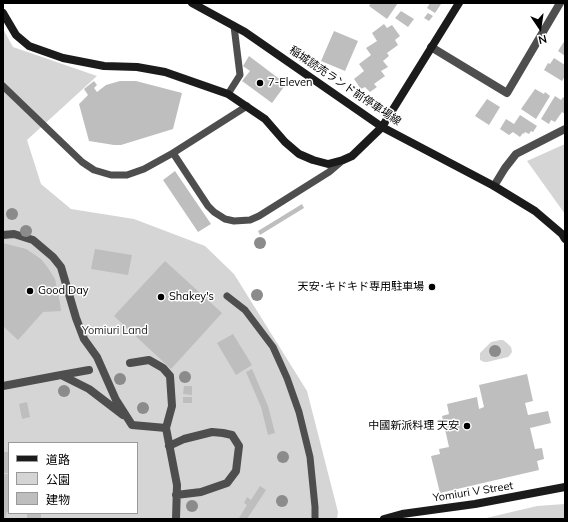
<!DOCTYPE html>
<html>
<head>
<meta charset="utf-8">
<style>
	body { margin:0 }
	#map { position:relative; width:568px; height:522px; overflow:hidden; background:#fff; font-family:Mulish,"Noto Sans JP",sans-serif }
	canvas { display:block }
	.frame { position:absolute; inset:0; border:4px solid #000; pointer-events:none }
	.legend { position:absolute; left:8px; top:442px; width:130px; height:72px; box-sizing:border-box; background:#fff; border:1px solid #999; margin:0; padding:5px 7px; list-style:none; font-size:12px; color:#000 }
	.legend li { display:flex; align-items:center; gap:8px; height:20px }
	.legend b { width:20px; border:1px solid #999 }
	.north { position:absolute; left:520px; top:8px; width:40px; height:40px; -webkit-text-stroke:3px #fff; paint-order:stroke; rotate:167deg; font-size:11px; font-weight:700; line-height:16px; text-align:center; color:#000 }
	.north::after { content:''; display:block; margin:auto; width:14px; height:18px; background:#000; clip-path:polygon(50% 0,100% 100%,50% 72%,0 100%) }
</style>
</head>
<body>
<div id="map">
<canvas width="568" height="522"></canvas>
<div class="frame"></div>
<ul class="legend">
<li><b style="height:5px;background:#1b1b1b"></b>道路</li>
<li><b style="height:11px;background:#d5d5d5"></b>公園</li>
<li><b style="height:11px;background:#bebebe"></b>建物</li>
</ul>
<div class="north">N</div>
</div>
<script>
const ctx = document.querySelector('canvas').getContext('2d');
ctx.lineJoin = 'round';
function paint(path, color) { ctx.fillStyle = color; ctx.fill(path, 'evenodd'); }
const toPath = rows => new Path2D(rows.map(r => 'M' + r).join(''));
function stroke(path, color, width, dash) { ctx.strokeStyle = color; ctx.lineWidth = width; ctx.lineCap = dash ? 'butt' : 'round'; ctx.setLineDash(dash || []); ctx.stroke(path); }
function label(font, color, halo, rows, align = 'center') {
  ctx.font = font + ' Mulish,"Noto Sans JP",sans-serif'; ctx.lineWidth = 3; ctx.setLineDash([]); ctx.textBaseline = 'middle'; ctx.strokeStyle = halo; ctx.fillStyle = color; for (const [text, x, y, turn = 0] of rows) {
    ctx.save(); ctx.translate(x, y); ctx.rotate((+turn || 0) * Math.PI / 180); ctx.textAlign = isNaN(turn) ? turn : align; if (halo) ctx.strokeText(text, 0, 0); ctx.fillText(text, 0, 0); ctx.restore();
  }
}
paint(toPath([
	[3,29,13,47,97,76,27,140,41,184,71,209,134,219,205,246,234,274,307,391,338,512,337,519,3,519],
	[9,443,137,443,137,513,9,513],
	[565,144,565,214,527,161],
	[500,340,503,340,507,343,511,347,512,352,510,355,508,357,487,362,484,362,480,360,480,353,491,342],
	[565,504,565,519,482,519,537,506]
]), '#d5d5d5');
paint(toPath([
	[371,3,398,3,387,19,369,6],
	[430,3,441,4,435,13,427,8],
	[401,11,414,19,408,27,395,18],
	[428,13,433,16,429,21,424,18],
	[384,24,387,28,392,25,400,36,395,40,398,45,387,53,389,56,383,61,388,67,381,71,385,76,374,84,377,87,370,92,365,87,361,89,354,79,364,71,359,64,371,55,366,48,377,41,372,33],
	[334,31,358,41,345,71,321,61],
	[565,40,565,56,558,51],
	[249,56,286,84,272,103,242,81,250,71,243,66],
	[554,58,565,65,565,76,562,81,544,70,548,63,550,64],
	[94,81,97,85,94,88,97,92,106,85,120,81,136,81,182,93,173,129,121,145,114,145,89,141,79,104,88,95,84,89],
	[535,89,544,94,545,92,550,96,536,119,521,109],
	[555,96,561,100,563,97,565,99,565,114,562,112,555,122,551,120,549,124,541,119],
	[487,99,500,107,489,125,475,116],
	[520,115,537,126,533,132,531,131,529,134,525,132,524,134,523,133,520,137,513,132,509,135,500,129,506,119,514,124],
	[175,171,211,224,198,232,163,180],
	[302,204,304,208,260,235,258,231],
	[3,243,26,249,41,259,48,268,55,279,60,303,61,311,43,312,18,340,3,326],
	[95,249,132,255,128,275,91,269],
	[165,261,222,313,171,369,114,316],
	[233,334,252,365,236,375,217,343],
	[252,369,268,406,275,433,268,435,261,407,246,372],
	[527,374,533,401,525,403,528,415,548,411,551,423,530,428,535,449,542,448,544,459,537,461,539,470,440,493,431,456,440,454,439,449,449,447,442,416,449,414,447,404,477,397,479,409,484,407,479,385],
	[184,386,192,386,192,395,183,394],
	[183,397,192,397,192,403,183,403],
	[27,402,30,417,22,419,19,404],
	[3,452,9,452,9,473,3,473],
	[3,474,9,474,9,512,7,512,5,519,3,519],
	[260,486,266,490,247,519,240,519,239,518,247,505,244,503,247,497,251,500],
	[27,513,41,513,41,519,27,519]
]), '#bebebe');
stroke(toPath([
	[3,86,82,162,94,170,111,175,127,175,144,169,173,153,247,106],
	[228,94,240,75,234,26],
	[173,153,208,206,214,212,225,219,234,221,250,220,259,216,329,172,343,160],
	[227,296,245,310,273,347,287,378,299,412,310,457,315,507,315,519]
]), '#4e4e4e', 7);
stroke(toPath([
	[431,47,507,93,560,3],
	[494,186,505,168,516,154,565,129],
	[3,235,14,234,33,240,53,257,61,267,76,318,84,339,97,357,116,400,132,425,166,428],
	[130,363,149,360,163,368,170,376,172,406,166,428,177,485,176,519],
	[61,375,89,370],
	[3,386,61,375,89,389,123,415],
	[169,446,184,439,212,432,223,433,232,435,239,446,236,471,227,483,201,492,176,495]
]), '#4e4e4e', 8);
stroke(toPath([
	[192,3,245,32,382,127,494,186,535,211,562,234,565,239],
	[3,13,16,35,29,46,63,58,104,66,137,67,165,72,228,94,265,119,285,142,299,154,313,160,328,164,343,160,352,156,382,127,459,3],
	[384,519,402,514,475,504,565,487]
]), '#1b1b1b', 8);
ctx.fillStyle = '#8b8b8b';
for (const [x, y] of [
	[12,214],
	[26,231],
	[260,243],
	[257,295],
	[495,351],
	[185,377],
	[120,379],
	[64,391],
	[143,408],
	[283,457],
	[282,501],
	[192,506]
]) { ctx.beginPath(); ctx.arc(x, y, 6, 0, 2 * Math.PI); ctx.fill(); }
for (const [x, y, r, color] of [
	[260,83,4,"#000"],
	[432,287,4,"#000"],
	[30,291,4,"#000"],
	[161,297,4,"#000"],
	[467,426,4,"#000"]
]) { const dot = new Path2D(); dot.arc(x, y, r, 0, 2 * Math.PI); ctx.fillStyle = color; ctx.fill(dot); stroke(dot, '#fff', 1.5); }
label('11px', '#000', '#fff', [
	["7-Eleven",268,83],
	["天安･キドキド専用駐車場",424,287,"right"],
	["Good Day",38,291],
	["Shakey's",169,297],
	["中國新派料理 天安",459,426,"right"]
], 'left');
label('11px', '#000', '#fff', [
	["稲城読売ランド前停車場線",345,86,34],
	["Yomiuri V Street",473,492,-9]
]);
label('11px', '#2c2c2c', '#fff', [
	["Yomiuri Land",115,331]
]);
</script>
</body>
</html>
